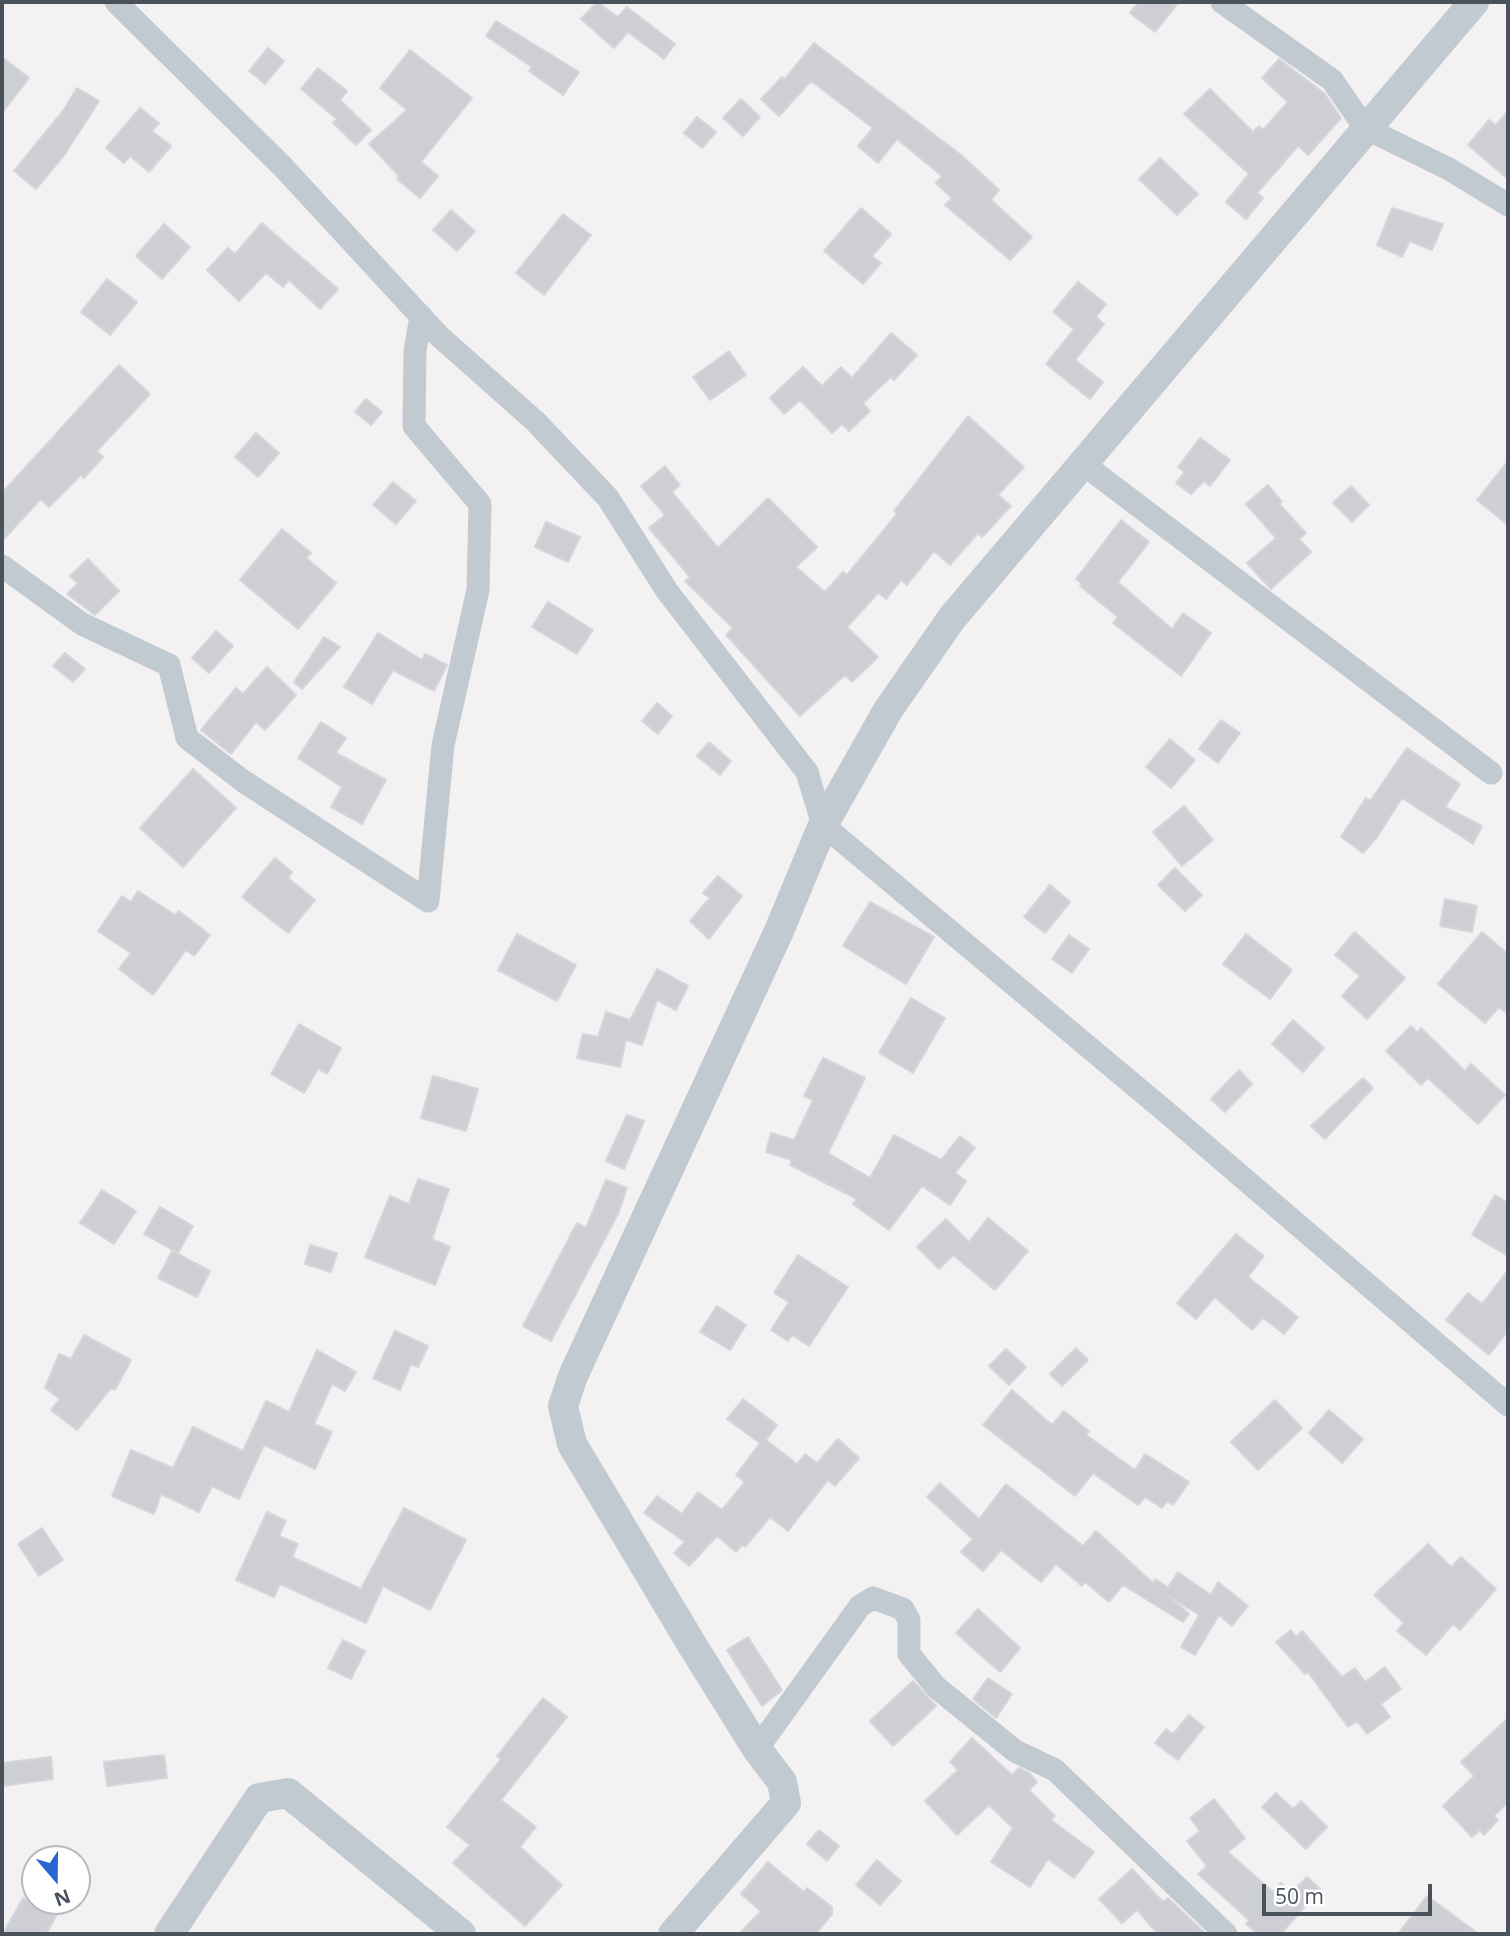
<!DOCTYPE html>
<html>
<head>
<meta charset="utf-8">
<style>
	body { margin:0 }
	#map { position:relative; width:1510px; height:1936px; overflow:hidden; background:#f3f1f1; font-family:"Open Sans",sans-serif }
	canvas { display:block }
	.frame { position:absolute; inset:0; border:4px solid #4a525c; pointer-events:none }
	.north { position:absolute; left:21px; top:1845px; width:70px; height:70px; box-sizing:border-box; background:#fff; border:2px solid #b7babe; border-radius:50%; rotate:160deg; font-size:19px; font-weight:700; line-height:28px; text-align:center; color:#4a525c }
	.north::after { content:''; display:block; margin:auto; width:24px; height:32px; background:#2966d4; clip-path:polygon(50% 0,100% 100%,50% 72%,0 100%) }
	.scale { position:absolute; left:1262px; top:1884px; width:170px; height:32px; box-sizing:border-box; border:4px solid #4a525c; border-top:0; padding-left:9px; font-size:21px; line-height:24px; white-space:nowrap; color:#4a525c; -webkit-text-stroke:5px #fff; paint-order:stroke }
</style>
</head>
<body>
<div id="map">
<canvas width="1510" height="1936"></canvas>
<div class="frame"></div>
<div class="north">N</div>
<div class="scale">50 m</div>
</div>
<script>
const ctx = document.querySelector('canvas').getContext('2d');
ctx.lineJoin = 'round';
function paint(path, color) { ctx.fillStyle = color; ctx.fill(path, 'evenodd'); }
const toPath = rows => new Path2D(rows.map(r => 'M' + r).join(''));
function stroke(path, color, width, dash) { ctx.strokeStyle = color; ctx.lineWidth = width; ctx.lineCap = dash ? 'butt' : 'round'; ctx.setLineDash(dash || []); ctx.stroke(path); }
const building = toPath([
	[597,2,618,17,627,7,675,44,664,59,628,32,614,48,581,19,597,2],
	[1139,2,1179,2,1155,32,1130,13,1139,2],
	[496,21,579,72,563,95,529,71,532,67,486,36,496,21],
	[814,43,961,155,999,190,991,200,1032,237,1010,260,945,205,952,198,936,183,942,176,897,139,878,163,858,146,873,128,811,81,779,116,761,99,782,77,785,79,814,43],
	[268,48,284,61,265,84,249,71,268,48],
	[410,50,472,98,421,162,438,176,420,198,397,179,399,176,369,144,407,110,380,88,410,50],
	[2,57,29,78,2,113,2,57],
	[1279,59,1325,94,1341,118,1308,155,1298,146,1257,193,1263,198,1246,219,1226,202,1249,174,1184,114,1210,89,1253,132,1259,126,1263,130,1288,102,1262,78,1279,59],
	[318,68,347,91,340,100,371,130,356,145,333,123,337,119,301,89,318,68],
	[77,88,99,101,65,154,36,189,14,171,63,111,77,88],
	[741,99,760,117,743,136,723,118,741,99],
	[140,108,159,123,152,131,171,146,149,172,130,156,124,163,106,148,140,108],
	[1508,111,1508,179,1468,145,1489,120,1496,125,1508,111],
	[697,117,716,132,702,148,684,133,697,117],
	[1160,158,1198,194,1177,215,1139,179,1160,158],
	[861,208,891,234,872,256,881,263,863,284,824,251,861,208],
	[1392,208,1443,224,1432,250,1410,241,1402,257,1377,245,1392,208],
	[451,210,475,231,457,251,433,230,451,210],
	[563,214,591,235,544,295,516,273,563,214],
	[262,223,338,289,320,309,289,280,283,287,266,273,239,301,207,270,228,248,235,254,262,223],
	[164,224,190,247,162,279,136,256,164,224],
	[107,279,137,302,110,335,81,312,107,279],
	[1078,282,1106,304,1096,317,1104,324,1075,360,1103,382,1090,399,1046,364,1074,329,1053,312,1078,282],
	[891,333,917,355,894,380,891,377,863,403,870,411,849,431,842,424,832,433,800,400,784,414,770,398,803,367,822,386,841,367,852,378,891,333],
	[729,351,746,375,710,400,693,377,729,351],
	[119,365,150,394,97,451,103,457,84,478,81,475,49,507,41,499,2,541,2,493,119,365],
	[366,399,382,412,371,425,355,412,366,399],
	[968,416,1024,467,998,495,1011,506,982,537,978,533,950,565,934,551,907,585,901,580,886,599,878,593,847,627,878,657,852,682,845,675,800,716,726,635,733,628,685,581,690,577,649,528,665,515,641,486,665,466,680,485,672,492,718,548,768,498,817,547,796,567,825,592,843,572,847,575,897,514,894,511,968,416],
	[256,433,279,453,258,477,235,457,256,433],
	[1200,438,1230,460,1210,486,1204,481,1191,494,1176,483,1185,472,1178,467,1200,438],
	[1508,461,1508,525,1477,500,1508,461],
	[393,482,416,501,396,524,373,505,393,482],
	[1268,485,1282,502,1279,504,1306,533,1299,539,1311,552,1271,589,1247,563,1276,538,1246,504,1268,485],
	[1351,486,1369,505,1352,522,1333,503,1351,486],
	[1121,520,1149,542,1118,582,1172,629,1183,613,1211,633,1181,676,1113,623,1118,617,1080,586,1082,584,1076,579,1121,520],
	[546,522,580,537,568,562,535,547,546,522],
	[282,529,311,553,306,558,336,583,298,629,240,580,282,529],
	[88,559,119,591,95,615,67,594,78,583,70,576,88,559],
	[548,602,593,630,577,654,532,627,548,602],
	[216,631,233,646,209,673,192,658,216,631],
	[378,633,422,660,425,654,447,665,434,691,393,670,372,704,344,687,378,633],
	[324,637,340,647,302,689,294,682,324,637],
	[65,653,85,669,73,682,53,666,65,653],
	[267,667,296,695,265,730,256,722,231,754,201,730,236,688,243,694,267,667],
	[657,703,672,716,658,734,642,721,657,703],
	[1221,720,1240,733,1218,763,1199,749,1221,720],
	[321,722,346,738,336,753,386,780,362,824,331,807,342,787,298,758,321,722],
	[1170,739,1195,760,1171,788,1146,767,1170,739],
	[709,742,731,761,720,775,697,756,709,742],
	[1407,748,1460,784,1445,807,1482,826,1473,844,1402,798,1377,837,1363,853,1341,837,1366,798,1370,801,1407,748],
	[193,769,236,808,183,867,140,828,193,769],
	[1184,806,1213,840,1182,866,1153,832,1184,806],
	[275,858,292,872,288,878,315,900,288,933,242,897,275,858],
	[1175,868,1202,895,1185,911,1158,885,1175,868],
	[718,876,742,896,709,939,690,921,710,898,703,893,718,876],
	[1050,885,1070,902,1045,933,1024,917,1050,885],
	[138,891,175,915,179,911,210,935,194,956,186,950,153,995,119,969,131,953,98,931,122,896,131,902,138,891],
	[1445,899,1477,906,1472,932,1440,926,1445,899],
	[870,902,934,937,906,984,843,946,870,902],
	[1355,932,1405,978,1367,1019,1342,996,1360,976,1335,955,1355,932],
	[1482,932,1508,954,1508,1014,1499,1007,1485,1023,1438,984,1482,932],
	[517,934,576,965,557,1001,498,970,517,934],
	[1246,934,1292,970,1270,999,1223,964,1246,934],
	[1069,935,1089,949,1072,973,1052,959,1069,935],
	[657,969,688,986,676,1010,657,1000,642,1045,626,1040,620,1067,577,1058,583,1034,598,1037,606,1012,630,1020,657,969],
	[911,998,945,1018,913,1073,879,1053,911,998],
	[1293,1020,1324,1048,1303,1072,1272,1044,1293,1020],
	[299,1024,341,1048,327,1074,318,1069,304,1093,271,1074,299,1024],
	[1411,1026,1417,1032,1421,1028,1465,1071,1471,1064,1505,1095,1478,1124,1428,1078,1421,1085,1386,1051,1411,1026],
	[823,1058,865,1078,828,1153,870,1178,894,1135,941,1160,960,1136,975,1148,955,1173,966,1181,950,1205,922,1186,889,1230,853,1204,857,1199,790,1165,792,1160,766,1152,771,1133,794,1140,813,1100,804,1096,823,1058],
	[1239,1070,1252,1084,1225,1112,1211,1099,1239,1070],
	[433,1076,478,1089,466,1131,421,1118,433,1076],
	[1363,1078,1373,1088,1325,1139,1311,1126,1363,1078],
	[627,1115,644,1121,624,1169,606,1161,627,1115],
	[418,1179,449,1189,432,1239,450,1247,435,1285,365,1257,390,1196,409,1204,418,1179],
	[606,1180,627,1188,618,1214,551,1341,523,1326,577,1223,586,1228,606,1180],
	[102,1190,136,1211,114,1244,80,1223,102,1190],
	[1495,1195,1508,1203,1508,1256,1472,1235,1495,1195],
	[160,1207,193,1226,178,1253,144,1234,160,1207],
	[988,1218,1028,1251,995,1290,953,1255,939,1269,917,1247,946,1219,969,1242,988,1218],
	[1236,1234,1264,1256,1248,1277,1298,1317,1284,1334,1263,1318,1252,1330,1215,1297,1196,1319,1177,1303,1236,1234],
	[310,1245,337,1253,331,1272,305,1264,310,1245],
	[172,1251,210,1271,197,1297,158,1278,172,1251],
	[798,1255,848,1287,809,1346,792,1335,788,1341,771,1330,789,1302,774,1293,798,1255],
	[1508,1270,1508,1331,1489,1355,1446,1320,1468,1293,1482,1304,1508,1270],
	[717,1306,746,1325,730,1350,700,1332,717,1306],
	[395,1331,428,1346,418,1367,411,1364,400,1390,373,1378,395,1331],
	[84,1335,131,1360,115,1390,111,1388,77,1430,51,1410,60,1399,45,1388,59,1354,71,1359,84,1335],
	[1076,1348,1088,1360,1062,1386,1050,1374,1076,1348],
	[1006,1349,1026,1367,1009,1385,989,1366,1006,1349],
	[317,1350,356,1372,345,1391,332,1384,314,1424,332,1432,315,1469,264,1445,239,1499,212,1486,199,1512,161,1494,154,1514,112,1496,131,1450,173,1468,193,1427,243,1451,266,1401,289,1412,317,1350],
	[1012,1390,1052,1425,1064,1411,1089,1431,1086,1435,1135,1470,1145,1454,1189,1482,1173,1505,1167,1501,1162,1508,1145,1497,1138,1505,1093,1473,1075,1496,983,1425,1012,1390],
	[743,1399,777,1425,766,1440,797,1464,805,1454,817,1463,838,1439,859,1458,835,1486,828,1480,788,1531,770,1517,745,1547,742,1545,736,1552,717,1536,689,1566,674,1553,685,1542,644,1513,657,1496,682,1514,698,1492,722,1510,745,1482,736,1475,760,1443,727,1419,743,1399],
	[1275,1400,1302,1428,1258,1470,1231,1442,1275,1400],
	[1329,1410,1363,1439,1342,1463,1309,1433,1329,1410],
	[940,1483,979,1519,1006,1484,1083,1546,1096,1531,1153,1583,1155,1579,1168,1587,1178,1572,1211,1595,1218,1582,1248,1606,1232,1626,1219,1615,1195,1655,1181,1647,1199,1615,1169,1596,1189,1614,1183,1622,1123,1585,1109,1602,1085,1582,1082,1586,1056,1564,1041,1582,1001,1550,983,1571,961,1552,973,1539,927,1497,940,1483],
	[404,1508,466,1540,430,1610,383,1586,366,1623,280,1584,274,1597,236,1580,267,1512,286,1521,279,1536,298,1544,292,1557,361,1589,404,1508],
	[42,1528,63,1560,39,1576,18,1544,42,1528],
	[1428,1544,1451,1567,1461,1557,1496,1589,1460,1630,1453,1624,1426,1655,1397,1631,1404,1623,1374,1595,1428,1544],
	[978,1609,1020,1648,1000,1672,956,1633,978,1609],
	[1291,1630,1296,1637,1302,1631,1342,1677,1355,1668,1365,1682,1385,1667,1401,1689,1381,1704,1390,1717,1367,1734,1357,1721,1348,1727,1308,1672,1305,1674,1276,1642,1291,1630],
	[748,1637,782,1690,762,1706,727,1650,748,1637],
	[343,1640,365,1651,351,1679,328,1668,343,1640],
	[988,1678,1012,1694,996,1718,973,1699,988,1678],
	[913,1681,936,1706,893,1746,870,1721,913,1681],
	[543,1698,567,1717,501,1800,536,1827,520,1847,562,1885,525,1926,453,1863,470,1845,447,1827,501,1759,497,1756,543,1698],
	[1189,1715,1204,1727,1178,1760,1155,1743,1166,1729,1173,1734,1189,1715],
	[1508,1718,1508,1802,1494,1816,1498,1820,1484,1835,1480,1830,1472,1837,1443,1806,1474,1776,1461,1762,1508,1718],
	[972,1738,1012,1775,1019,1768,1029,1773,1037,1782,1029,1790,1055,1816,1051,1820,1094,1852,1074,1878,1048,1859,1030,1887,991,1862,1013,1828,989,1805,957,1835,925,1801,958,1770,950,1762,972,1738],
	[164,1755,167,1778,107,1786,104,1762,164,1755],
	[51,1757,53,1779,2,1786,2,1763,51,1757],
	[1276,1793,1293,1809,1301,1801,1327,1827,1306,1849,1262,1807,1276,1793],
	[1214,1799,1245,1838,1228,1852,1273,1892,1281,1883,1292,1892,1307,1877,1320,1889,1281,1934,1258,1934,1246,1924,1249,1920,1198,1874,1207,1866,1187,1841,1200,1831,1190,1818,1214,1799],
	[819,1830,839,1846,827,1861,807,1844,819,1830],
	[877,1860,901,1881,880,1905,856,1885,877,1860],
	[768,1862,804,1892,807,1888,832,1907,832,1914,816,1934,739,1934,761,1911,741,1894,768,1862],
	[1132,1869,1163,1902,1168,1898,1206,1934,1158,1934,1137,1910,1122,1923,1099,1899,1132,1869],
	[1427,1896,1479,1934,1398,1934,1427,1896],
	[23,1898,56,1916,46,1934,3,1934,23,1898]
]);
paint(building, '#cecfd4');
stroke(building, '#d5d6db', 2);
stroke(toPath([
	[116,2,283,167,439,336,535,421,608,498,667,591,807,772,823,825,1165,1111,1508,1405],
	[1222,2,1332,80,1365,128,1449,169,1508,205],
	[1082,463,1491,773],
	[2,566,82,624,169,665,187,738,243,781,428,901,443,745,478,590,480,504,414,426,415,351,421,316],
	[757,1749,860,1606,873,1598,903,1609,909,1620,909,1654,936,1687,1015,1751,1055,1770,1226,1934]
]), '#c2cad1', 23);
stroke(toPath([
	[169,1934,259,1798,288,1793,461,1934],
	[673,1934,786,1803,782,1782,757,1749,694,1648,572,1444,563,1406,573,1376,779,931,823,825,888,710,952,618,1474,2]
]), '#c2cad1', 30);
</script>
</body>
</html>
